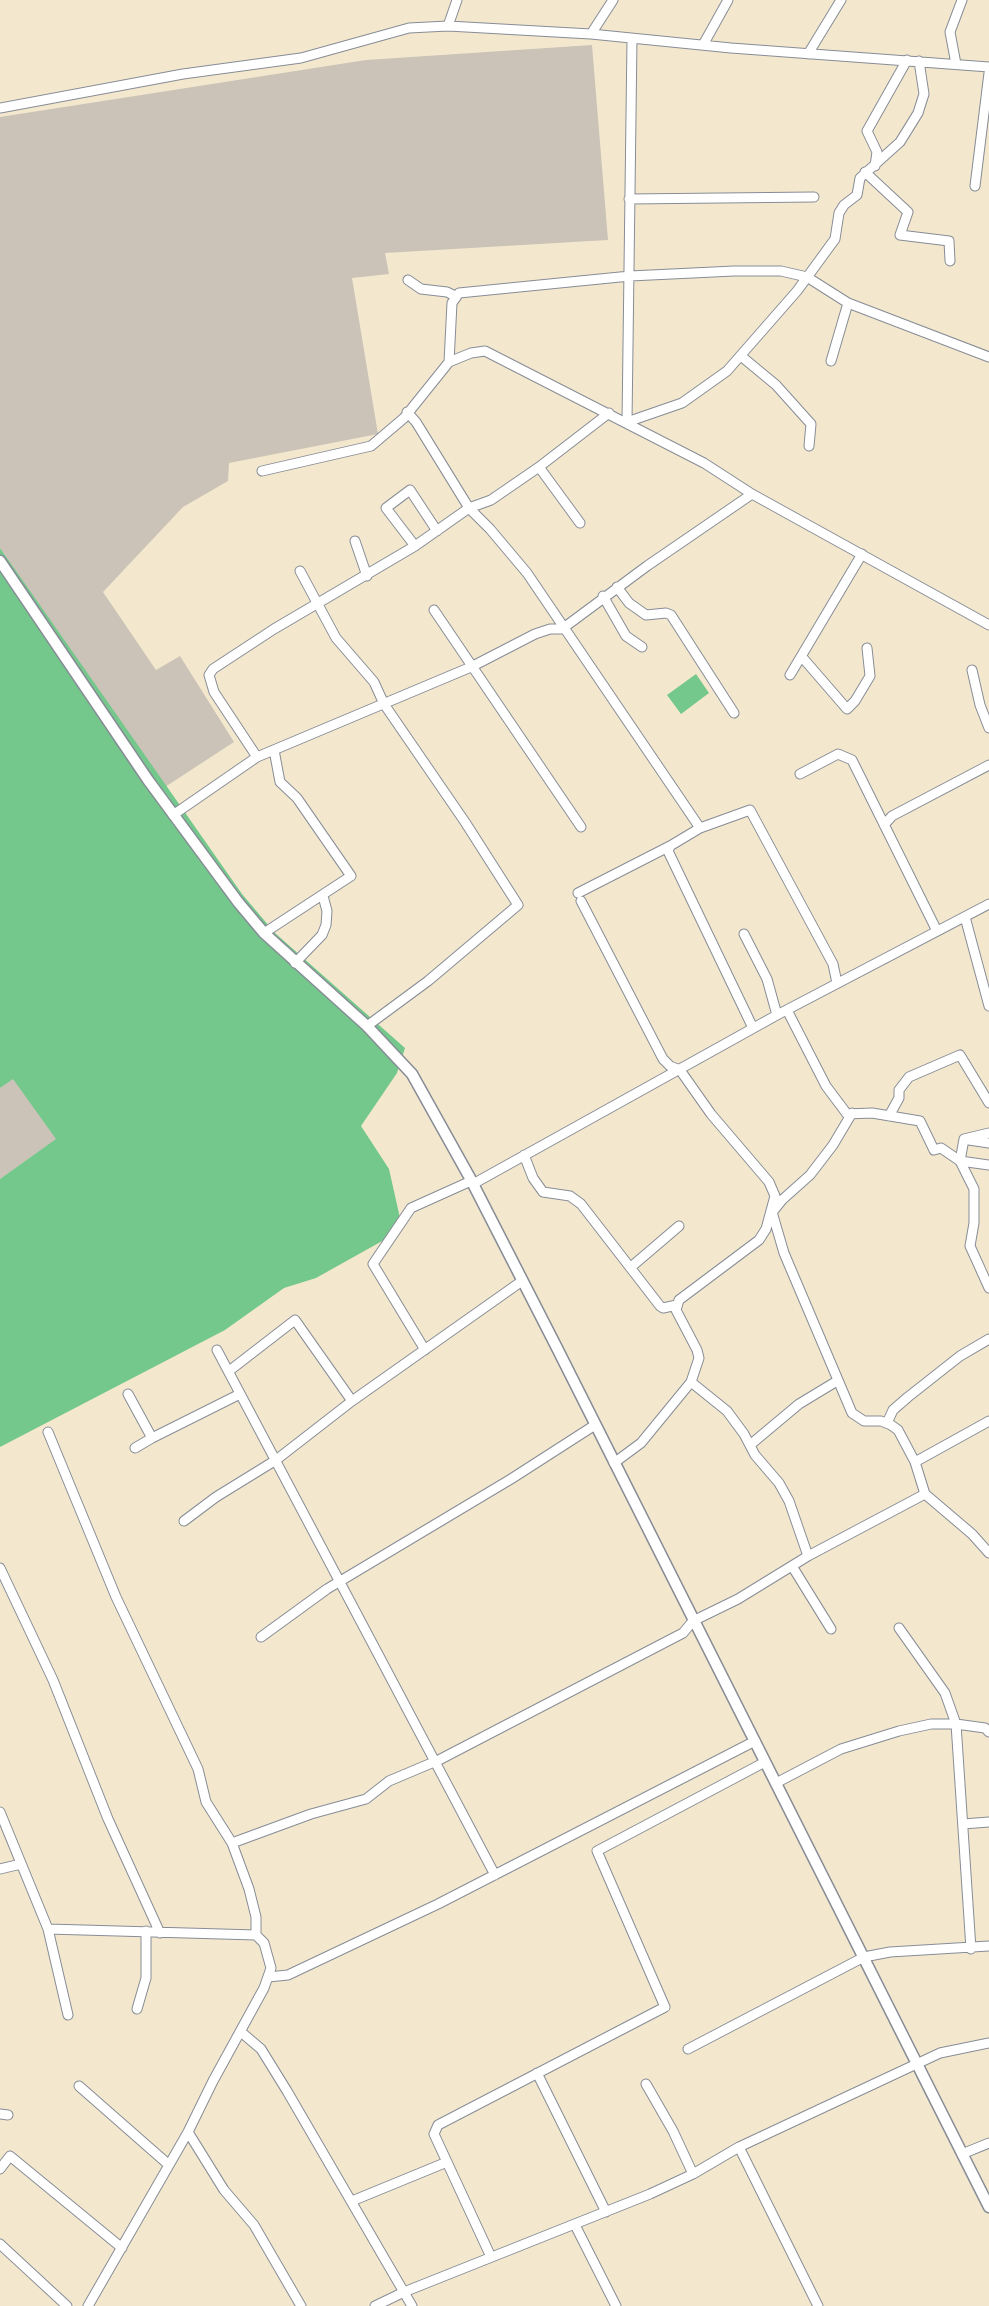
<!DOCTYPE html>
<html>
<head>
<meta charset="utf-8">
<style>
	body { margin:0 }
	canvas { display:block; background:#f3e8cd }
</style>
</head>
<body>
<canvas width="989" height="2306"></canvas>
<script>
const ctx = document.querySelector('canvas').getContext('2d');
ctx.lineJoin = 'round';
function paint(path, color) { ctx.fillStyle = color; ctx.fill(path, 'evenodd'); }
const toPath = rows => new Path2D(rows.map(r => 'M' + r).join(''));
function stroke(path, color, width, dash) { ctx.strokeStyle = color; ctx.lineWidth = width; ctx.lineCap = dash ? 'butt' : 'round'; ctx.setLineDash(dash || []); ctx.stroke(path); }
paint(toPath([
	[592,45,608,240,385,253,389,274,352,278,378,434,229,463,228,481,183,507,103,592,156,670,180,656,234,742,165,787,0,548,0,117,366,60],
	[13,1078,57,1139,0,1179,0,1088]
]), '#cbc3b8');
paint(toPath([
	[0,548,242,894,275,933,405,1048,397,1073,361,1126,389,1169,400,1218,384,1240,316,1278,284,1288,225,1330,0,1447,0,1179,56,1139,13,1079,0,1088],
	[696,674,709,693,681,714,667,695]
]), '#74c88b');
const minor = toPath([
	[448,26,457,0],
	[591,34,613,0],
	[632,39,627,422,682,403,727,371,797,291,835,239,839,213,844,205,857,195,860,178,900,142,918,113,924,94,919,61],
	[703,45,728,0],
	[808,54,841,0],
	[956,64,950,32,962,0],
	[0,108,183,74,301,58,409,28,448,26,591,34,731,48,989,67],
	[875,166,877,152,867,131,907,60],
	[865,172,908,212,900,235,949,241,950,261],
	[975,186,989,73],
	[629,199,814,197],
	[408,280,421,289,447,292,455,296],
	[741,356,776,385,811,424,809,446],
	[831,361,848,303],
	[449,362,452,303,459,293,630,276,734,271,781,271,807,277,848,303,989,357],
	[407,412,416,422,469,508,490,529,527,573,700,828],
	[539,467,580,523],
	[262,471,371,446,404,418,449,362,471,353,485,351,704,463,752,494,989,625],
	[355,541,367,576],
	[415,546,386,508,410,490,437,531],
	[300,571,336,638,374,682,384,704,465,822,518,905,428,981,367,1026],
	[617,587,629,603,646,615,666,613,671,615,734,713],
	[603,596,626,636,642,647],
	[434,610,581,827],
	[802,657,847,709,855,701,870,676,867,648],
	[972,670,980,705,989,728],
	[790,675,862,554],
	[257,757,214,692,209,675,213,669,274,629,415,546,469,508,491,500,539,467,609,413],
	[800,774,838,754,852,760,936,929],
	[173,815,257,757,471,667,535,634,550,629,562,629,647,566,752,494],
	[884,825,892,816,989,765],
	[578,893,670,846],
	[581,901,663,1059,670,1066,680,1070,711,1114,769,1182,775,1196,766,1229,759,1240,679,1300,676,1310,697,1350,699,1358,691,1382,641,1443,614,1463],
	[965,917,989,1006],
	[264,933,351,876,297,798,280,782,274,750],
	[744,934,767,979,777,1015],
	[295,963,322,935,326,925,327,911,323,896],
	[787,1010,826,1086,847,1114,872,1113,920,1121,934,1150,941,1148,960,1161,989,1165],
	[753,1028,668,851,670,846,700,828,750,810,833,964,837,983],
	[889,1116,899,1098,899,1090,909,1077,960,1055,989,1103],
	[964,1139,960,1161,974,1189,974,1223,970,1246,989,1288],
	[964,1139,989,1133],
	[969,1140,989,1143],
	[524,1155,533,1178,543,1192,570,1196,581,1204,660,1306,663,1308,677,1305],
	[473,1184,777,1015,989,904],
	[774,1210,782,1200,810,1175,833,1145,852,1113],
	[772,1212,784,1253,852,1413,864,1421,881,1421,891,1425,898,1430,915,1462],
	[631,1267,679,1226],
	[217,1350,495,1875],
	[425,1350,373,1264,411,1208,471,1181],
	[229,1371,295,1320,352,1401],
	[691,1382,727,1411,744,1434,755,1455,779,1483,789,1501,808,1556],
	[128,1394,152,1438,240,1394],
	[887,1423,893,1410,908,1397,960,1356,989,1339],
	[48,1432,116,1597,198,1769,206,1802,232,1843,249,1889,256,1917,256,1935],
	[750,1445,799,1404,837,1381],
	[135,1448,152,1438],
	[925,1494,972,1534,989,1553],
	[184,1521,216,1497,276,1460,352,1401,522,1281],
	[792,1566,831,1629],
	[0,1568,53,1680,108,1819,160,1933],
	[899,1628,945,1693,956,1724,971,1949],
	[261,1637,327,1589,511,1479,595,1425],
	[435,1762,683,1633,693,1621,738,1599,808,1556,925,1494,915,1462,989,1421],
	[776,1783,841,1749,899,1731,931,1724,956,1724,985,1728,989,1732],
	[0,1812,48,1929,68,2015],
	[963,1824,989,1822],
	[232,1843,311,1814,366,1799,389,1781,434,1762],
	[0,1869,21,1864],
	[48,1929,256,1935,264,1943,271,1968,264,1988,213,2081,188,2132,88,2306],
	[268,1977,288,1975,438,1904,755,1741],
	[137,2009,146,1978,146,1931],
	[241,2032,261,2049,287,2091,412,2306],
	[688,2049,864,1957,890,1952,989,1946],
	[537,2073,606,2212],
	[646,2084,673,2131,693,2174],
	[79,2086,169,2165],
	[0,2114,8,2115],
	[188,2132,224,2190,254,2225,301,2306],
	[739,2147,818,2306],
	[962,2154,989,2143],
	[0,2169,10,2156,122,2248],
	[352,2201,447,2162],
	[575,2225,616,2306],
	[0,2244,67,2306],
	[491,2257,434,2134,438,2125,665,2007,597,1851,765,1762],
	[375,2306,404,2292,650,2194,693,2174,739,2147,940,2053,989,2043]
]);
const tertiary = toPath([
	[0,561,148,780,238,902,264,933,367,1026,412,1074,470,1178,557,1348,989,2207]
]);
stroke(minor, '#878c96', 11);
stroke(tertiary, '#878c96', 13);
stroke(minor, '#fff', 9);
stroke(tertiary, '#fff', 10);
</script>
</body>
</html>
